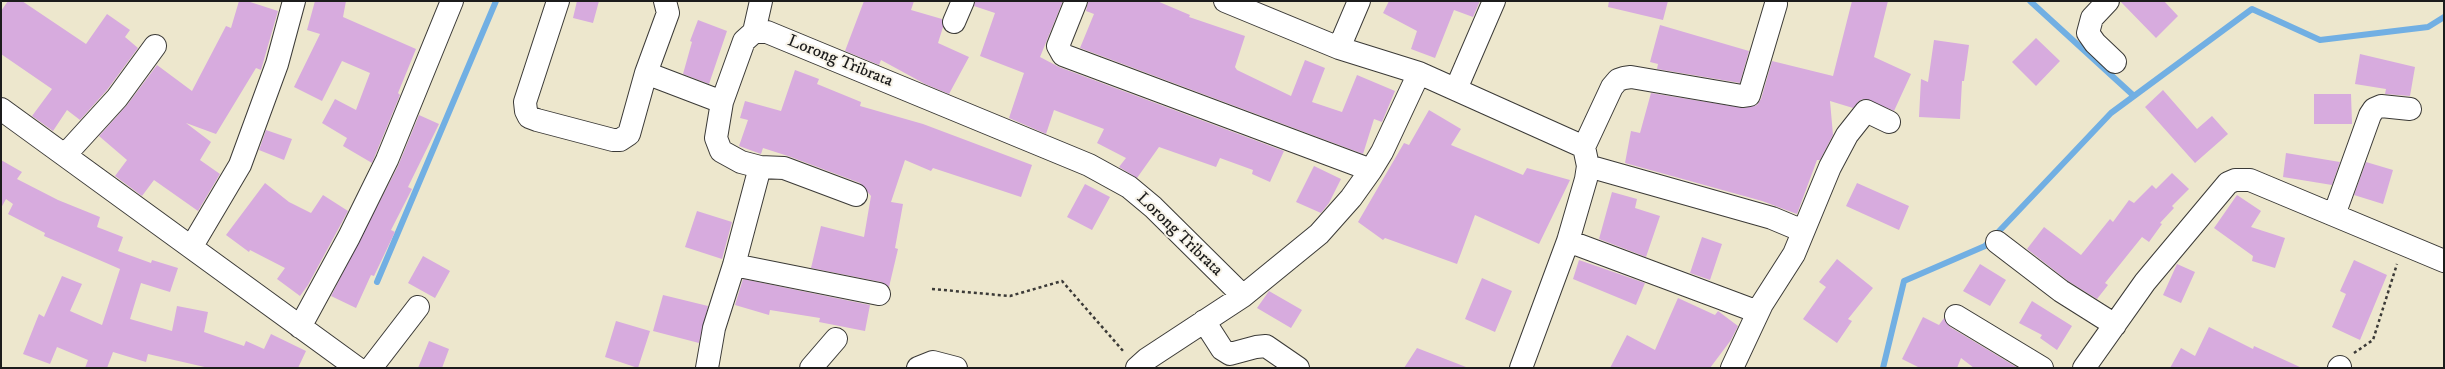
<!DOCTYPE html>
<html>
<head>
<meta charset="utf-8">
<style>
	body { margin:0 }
	#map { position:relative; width:2445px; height:369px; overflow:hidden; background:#ede7cd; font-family:"IM FELL DW Pica",serif }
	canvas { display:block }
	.frame { position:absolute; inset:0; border:2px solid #1c1c1c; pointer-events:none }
</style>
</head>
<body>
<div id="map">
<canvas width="2445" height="369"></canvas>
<div class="frame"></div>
</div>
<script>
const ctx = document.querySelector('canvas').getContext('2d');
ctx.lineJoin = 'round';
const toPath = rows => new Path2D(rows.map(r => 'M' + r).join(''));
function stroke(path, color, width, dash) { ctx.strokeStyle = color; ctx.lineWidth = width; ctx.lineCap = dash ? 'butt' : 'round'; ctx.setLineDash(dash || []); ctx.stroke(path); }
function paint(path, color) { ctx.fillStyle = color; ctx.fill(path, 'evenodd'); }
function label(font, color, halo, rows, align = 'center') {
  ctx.font = font + ' "IM FELL DW Pica",serif'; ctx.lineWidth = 4; ctx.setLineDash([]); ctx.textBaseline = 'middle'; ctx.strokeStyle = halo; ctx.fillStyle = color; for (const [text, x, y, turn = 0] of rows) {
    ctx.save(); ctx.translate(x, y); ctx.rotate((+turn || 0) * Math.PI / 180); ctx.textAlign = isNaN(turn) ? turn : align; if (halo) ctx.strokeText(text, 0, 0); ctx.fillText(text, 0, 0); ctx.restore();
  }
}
stroke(toPath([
	[2030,1,2134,96],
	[377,282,496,1],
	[1883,368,1904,281,1985,246,2111,113,2252,9,2320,40,2428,27,2444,17]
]), '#71afe3', 6);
paint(toPath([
	[8,1,22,1,86,44,107,14,130,30,125,37,138,48,107,90,80,120,67,110,53,131,32,116,52,89,1,54,1,11],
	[239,1,247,1,278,11,261,70,256,68,216,134,186,123,211,142,200,160,220,174,198,211,154,180,142,196,115,176,127,160,99,136,127,105,157,65,192,91,226,26,231,28],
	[315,1,346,1,343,17,416,49,398,93,400,95,372,163,343,146,347,138,322,123,335,99,356,110,370,73,342,61,322,101,294,87,320,34,307,30],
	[577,1,599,1,593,23,573,18],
	[864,1,914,1,911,10,942,19,943,27,938,43,969,57,949,94,925,84,881,60,879,65,845,51],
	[975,1,1063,1,1040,57,1059,67,1284,151,1270,182,1252,174,1253,170,1220,158,1216,167,1159,147,1137,178,1119,167,1126,158,1097,143,1104,129,1054,110,1046,134,1009,118,1024,73,980,56,995,13,974,6],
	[1088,1,1157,1,1190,15,1189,17,1245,36,1235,67,1237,70,1291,96,1305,60,1325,68,1312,102,1342,112,1357,75,1395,91,1382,122,1374,119,1363,154,1080,48,1094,14,1086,11],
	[1389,1,1480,1,1473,17,1454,10,1435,58,1411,49,1417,31,1383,13],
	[1609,1,1668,1,1663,20,1608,7],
	[1852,1,1888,1,1874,57,1911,74,1894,111,1866,99,1860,100,1853,108,1830,101,1833,135,1820,160,1817,160,1797,214,1762,201,1625,163,1631,131,1640,133,1651,93,1744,108,1757,105,1761,99,1772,61,1833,76],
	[2120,1,2164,1,2178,16,2156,38],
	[698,20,727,31,709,84,683,74,692,42,690,41],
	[1660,25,1749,51,1740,83,1657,69,1658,64,1650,62],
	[2036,38,2060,61,2036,86,2012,62],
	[1934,40,1969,45,1964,81,1962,81,1960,119,1919,117,1921,79,1928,82],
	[2360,54,2415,67,2410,96,2385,94,2386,89,2355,84],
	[795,70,819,79,817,84,861,102,860,106,923,124,1032,165,1021,197,933,168,931,171,905,160,891,202,903,204,895,248,898,249,889,287,881,282,811,268,821,226,864,237,871,196,860,183,788,156,763,148,761,154,739,146,748,120,740,118,745,101,781,111],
	[2163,90,2197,129,2212,116,2228,134,2195,163,2145,107],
	[2314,94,2351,94,2352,124,2314,124],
	[1429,110,1461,129,1451,145,1523,175,1527,168,1570,180,1539,244,1475,215,1457,264,1385,238,1383,240,1358,222,1404,143,1409,145],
	[419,115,439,124,408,187,412,189,391,230,395,232,374,276,371,275,356,308,331,296,398,166],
	[266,130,292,139,284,160,259,150],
	[2286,153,2340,162,2332,185,2283,177],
	[1,160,22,172,17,179,58,200,100,217,97,227,123,237,118,251,151,263,152,260,178,268,170,292,141,283,130,319,172,331,177,306,208,312,204,332,244,346,246,341,264,349,271,334,306,351,298,368,209,368,148,354,146,362,113,352,107,368,85,368,88,360,57,347,50,364,23,354,39,314,44,317,62,276,82,284,70,311,102,325,120,269,44,236,45,233,8,214,13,204,6,199,1,208],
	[2366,162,2393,170,2383,204,2354,195],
	[1314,166,1341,179,1329,203,1321,213,1296,202],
	[2172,173,2189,189,2172,206,2174,208,2160,223,2162,224,2149,242,2142,237,2105,283,2108,285,2097,299,2068,281,2027,249,2044,227,2081,255,2110,219,2113,222,2129,200,2134,203,2152,185,2156,189],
	[265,183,289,202,311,213,323,195,348,211,308,285,300,296,277,279,285,268,250,250,249,252,226,235],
	[1857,183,1909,206,1899,230,1846,206],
	[1085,184,1110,197,1092,230,1067,217],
	[1612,192,1637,199,1635,208,1660,216,1646,257,1599,239],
	[2237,195,2261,211,2251,227,2285,238,2275,268,2252,261,2253,256,2214,228],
	[697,211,732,222,722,259,685,247],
	[1702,237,1722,244,1710,280,1690,273],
	[423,256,450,271,435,298,408,283],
	[1837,259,1873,288,1848,319,1852,321,1837,343,1803,319,1826,287,1819,282],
	[1579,260,1645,283,1636,305,1573,279],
	[2354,260,2387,275,2360,340,2332,327,2346,294,2340,291],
	[1980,264,2006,280,1990,306,1963,291],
	[2177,264,2195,272,2181,303,2163,295],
	[1482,278,1512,291,1495,332,1465,319],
	[743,279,870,305,865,331,819,322,820,318,770,310,769,315,735,305],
	[1269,291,1302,310,1291,328,1257,308],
	[663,295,708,306,699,343,653,331],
	[1678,298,1715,315,1718,311,1738,326,1731,340,1710,368,1610,368,1627,335,1655,350],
	[2032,301,2072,326,2057,350,2040,338,2042,335,2019,323],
	[1923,317,1939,325,1944,318,1950,327,2018,368,1974,368,1961,358,1957,368,1920,368,1902,359],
	[616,321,650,331,638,368,605,357],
	[2209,327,2253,349,2254,346,2302,368,2170,368,2181,348,2195,356],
	[429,341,449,349,442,368,418,368],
	[1417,348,1466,367,1466,368,1404,368]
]), '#d7abde');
const minor = toPath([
	[558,1,525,102,526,111,529,117,537,120,613,140,620,140,629,134,646,73,668,13,665,1],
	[1076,1,1058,46,1063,55,1371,170],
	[1225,1,1339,48,1419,73,1584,147,1588,166,1586,179,1568,241,1521,368],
	[2108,1,2092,18,2088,33,2095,43,2115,62],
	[954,22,963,1],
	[754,32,761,1],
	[1339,48,1359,1],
	[646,73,722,102],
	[1456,89,1494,1],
	[1,109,357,368],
	[1584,147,1612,87,1618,80,1624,78,1631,77,1742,96,1749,95,1776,4],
	[65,155,117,98,155,46],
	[1588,166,1772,218,1803,231],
	[760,167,784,168,856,195],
	[2334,215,2370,115,2374,109,2381,106,2410,109],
	[1568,241,1758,312],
	[1997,242,2061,291,2115,325],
	[192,246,240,165,277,64,294,1],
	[734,265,879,294],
	[1956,316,2042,368],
	[1204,321,1222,349,1230,354,1256,347,1266,346,1298,368],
	[300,327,349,237,387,160,452,1],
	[371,368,418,307],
	[707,368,714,328,734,265,760,167,741,162,721,151,716,138,722,102,744,41,754,32,767,32,1089,165,1129,187,1153,207,1243,296],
	[811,368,836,339],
	[918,368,933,362,956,368],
	[1137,368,1147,359,1243,296,1319,234,1351,198,1371,170,1382,152,1419,73],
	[1732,368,1762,304,1794,254,1830,167,1847,135,1866,111,1889,122],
	[2084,368,2145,282,2228,183,2235,180,2250,180,2444,261],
	[2339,368,2340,367]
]);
stroke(minor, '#3b3a37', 24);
stroke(toPath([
	[932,289,1010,296,1062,281,1124,352],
	[2354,353,2373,340,2397,264]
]), '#3b3a37', 2.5, [3, 3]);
stroke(minor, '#fff', 22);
label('17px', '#1c1c1c', '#f7f3e8', [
	["Lorong Tribrata",840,62,22],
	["Lorong Tribrata",1179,235,44]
]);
</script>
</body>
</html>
